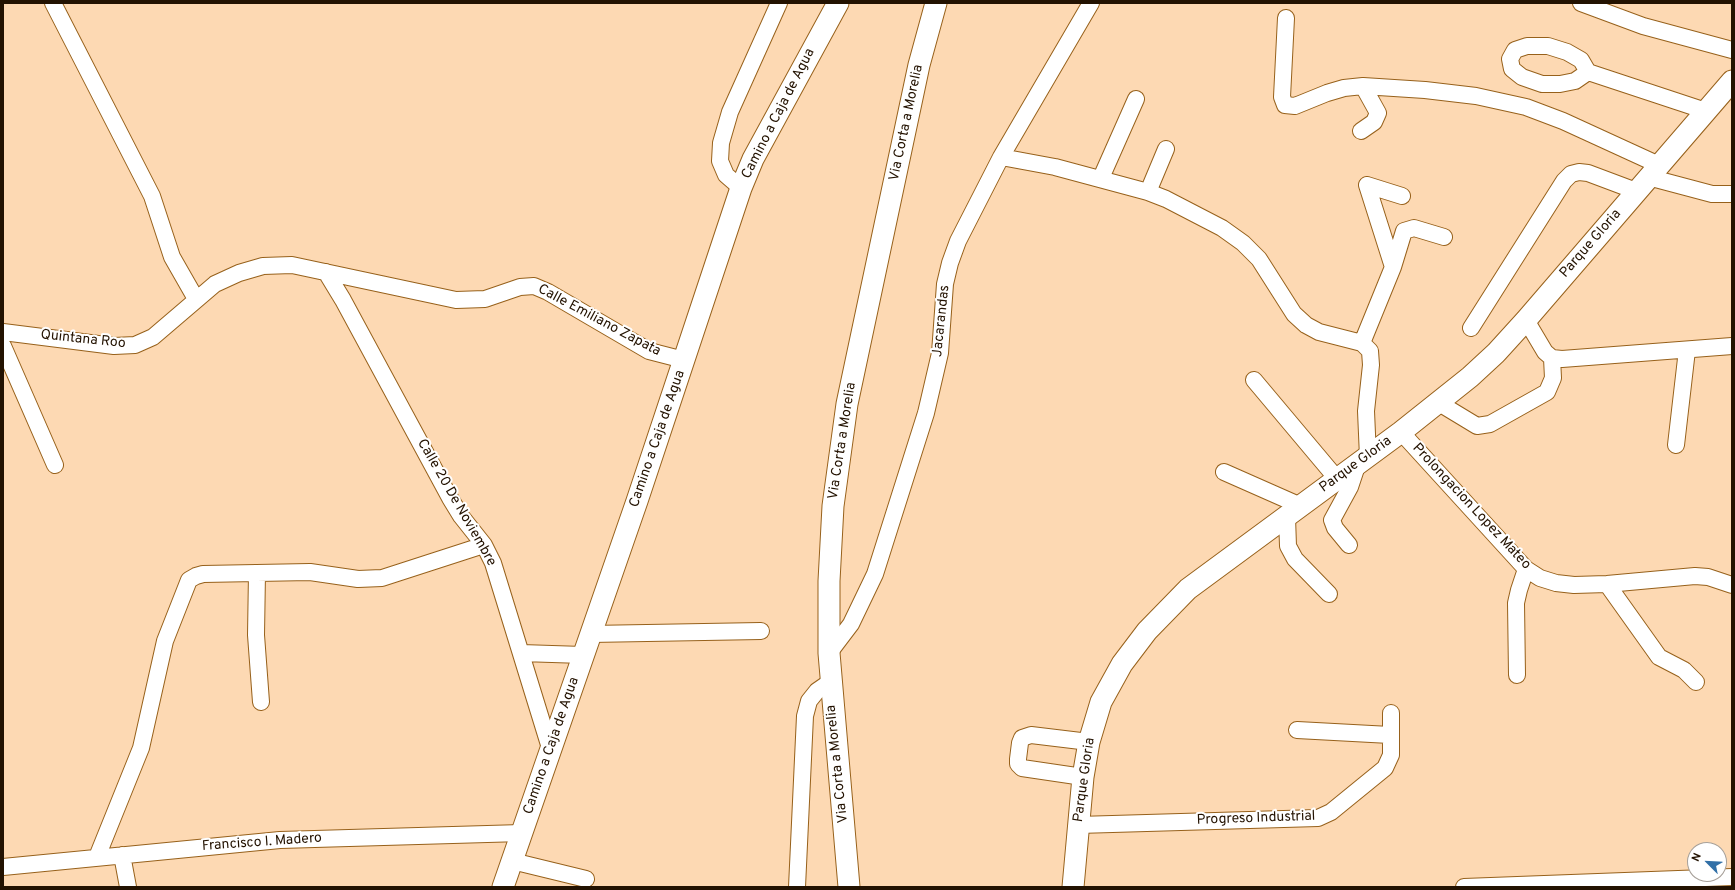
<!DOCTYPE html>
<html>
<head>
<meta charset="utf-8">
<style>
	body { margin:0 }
	#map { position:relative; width:1735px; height:890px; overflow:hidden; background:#fdd9b3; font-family:Overpass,sans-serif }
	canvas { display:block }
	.frame { position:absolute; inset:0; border:4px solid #231201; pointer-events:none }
	.north { position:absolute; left:1687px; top:842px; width:40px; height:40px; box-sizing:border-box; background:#fff; border:1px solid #a7a099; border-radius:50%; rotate:294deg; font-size:11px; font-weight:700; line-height:16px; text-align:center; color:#231201 }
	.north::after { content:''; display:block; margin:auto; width:14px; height:18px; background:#3270a7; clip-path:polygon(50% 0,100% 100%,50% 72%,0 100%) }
</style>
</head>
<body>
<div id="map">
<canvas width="1735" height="890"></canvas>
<div class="frame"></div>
<div class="north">N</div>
</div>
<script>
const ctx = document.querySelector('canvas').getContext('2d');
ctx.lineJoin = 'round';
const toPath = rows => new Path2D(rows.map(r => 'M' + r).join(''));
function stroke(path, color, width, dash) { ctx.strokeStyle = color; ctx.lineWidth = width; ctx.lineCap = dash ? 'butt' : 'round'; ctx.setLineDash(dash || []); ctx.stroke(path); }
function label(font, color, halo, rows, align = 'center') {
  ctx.font = font + ' Overpass,sans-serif'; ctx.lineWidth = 4; ctx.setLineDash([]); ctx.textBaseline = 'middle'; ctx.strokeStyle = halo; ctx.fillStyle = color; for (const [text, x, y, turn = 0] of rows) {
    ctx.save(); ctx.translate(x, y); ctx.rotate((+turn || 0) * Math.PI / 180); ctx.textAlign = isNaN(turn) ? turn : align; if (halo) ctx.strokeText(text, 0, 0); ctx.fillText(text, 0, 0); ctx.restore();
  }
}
const minor = toPath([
	[53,3,152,196,172,257,196,299],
	[1581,3,1643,26,1732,50],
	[1286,18,1282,97,1285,105,1295,106,1327,93,1344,88,1363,86,1425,90,1476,96,1526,107,1563,121,1659,165],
	[1588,72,1575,81,1560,84,1542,84,1522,77,1512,69,1510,59,1515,50,1527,46,1548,46,1567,52,1581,60,1588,72,1706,111],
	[1361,131,1374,122,1378,113,1363,86],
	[1001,157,1055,167,1148,192,1166,199,1222,228,1243,243,1259,259,1294,314,1306,325,1319,332,1362,343,1370,351,1371,365,1366,411,1368,457],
	[1648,177,1712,194,1732,194],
	[1101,178,1136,99],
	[1367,185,1393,267],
	[1367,185,1402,196],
	[741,188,726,175,720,161,721,143,730,112,779,3],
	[1148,192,1166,149],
	[326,272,343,300,450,498,461,516,484,545,493,563,550,748],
	[1526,320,1545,352,1552,358,1562,359,1732,346],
	[1471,328,1564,181,1571,174,1579,172,1588,173,1636,191],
	[3,332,114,346,135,345,153,337,215,284,239,273,263,266,292,265,456,300,485,299,520,287,534,286,548,292,649,351,684,360],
	[1362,343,1393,267,1404,231,1414,228,1444,237],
	[3,346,55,465],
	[1254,380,1338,480],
	[1439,403,1477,426,1490,424,1547,392,1553,378,1552,358],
	[1401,432,1526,569,1540,578,1556,583,1574,585,1607,584,1695,576,1708,577,1732,585],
	[1676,445,1687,350],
	[1224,472,1301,506],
	[1287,517,1288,546,1295,559,1329,594],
	[1349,545,1335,528,1332,520,1350,487,1357,466],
	[257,573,256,635,261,702],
	[1607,584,1659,657,1684,670,1696,682],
	[590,634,761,631],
	[521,653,583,655],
	[829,653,851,624,875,574,926,413,940,353,945,284,950,263,958,241,1001,157,1091,3],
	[1517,675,1516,603,1519,590,1526,569],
	[1297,730,1390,735],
	[1083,777,1022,768,1018,764,1018,759,1020,743,1022,738,1031,735,1089,742],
	[1078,825,1318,818,1331,812,1385,768,1391,755,1391,713],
	[122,855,128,887],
	[97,857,141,748,165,641,189,580,196,576,203,574,310,572,358,579,382,578,484,545],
	[512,861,586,879],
	[3,867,280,840,522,833],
	[797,887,805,716,809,701,817,691,830,682],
	[1464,887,1732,877]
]);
const major = toPath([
	[503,887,637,501,741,188,753,159,838,3],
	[849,887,829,653,829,581,833,506,847,404,919,65,936,3],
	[1073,887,1083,777,1089,742,1101,702,1122,664,1147,631,1188,589,1401,432,1470,377,1496,353,1526,320,1732,81]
]);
stroke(minor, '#97611b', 18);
stroke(major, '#97611b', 23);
stroke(minor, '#fff', 16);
stroke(major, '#fff', 21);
label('14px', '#231201', '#fff', [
	["Camino a Caja de Agua",779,114,-63],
	["Via Corta a Morelia",907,123,-78],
	["Parque Gloria",1591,244,-49],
	["Calle Emiliano Zapata",599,321,28],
	["Jacarandas",942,321,-84],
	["Quintana Roo",83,340,6],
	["Camino a Caja de Agua",658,439,-71],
	["Via Corta a Morelia",843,441,-81],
	["Parque Gloria",1356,465,-36],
	["Calle 20 De Noviembre",456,503,60],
	["Prolongacion Lopez Mateo",1471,507,47],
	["Camino a Caja de Agua",552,746,-71],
	["Via Corta a Morelia",838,764,-96],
	["Parque Gloria",1085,780,-82],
	["Progreso Industrial",1256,819,-2],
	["Francisco I. Madero",262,843,-4]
]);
</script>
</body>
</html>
